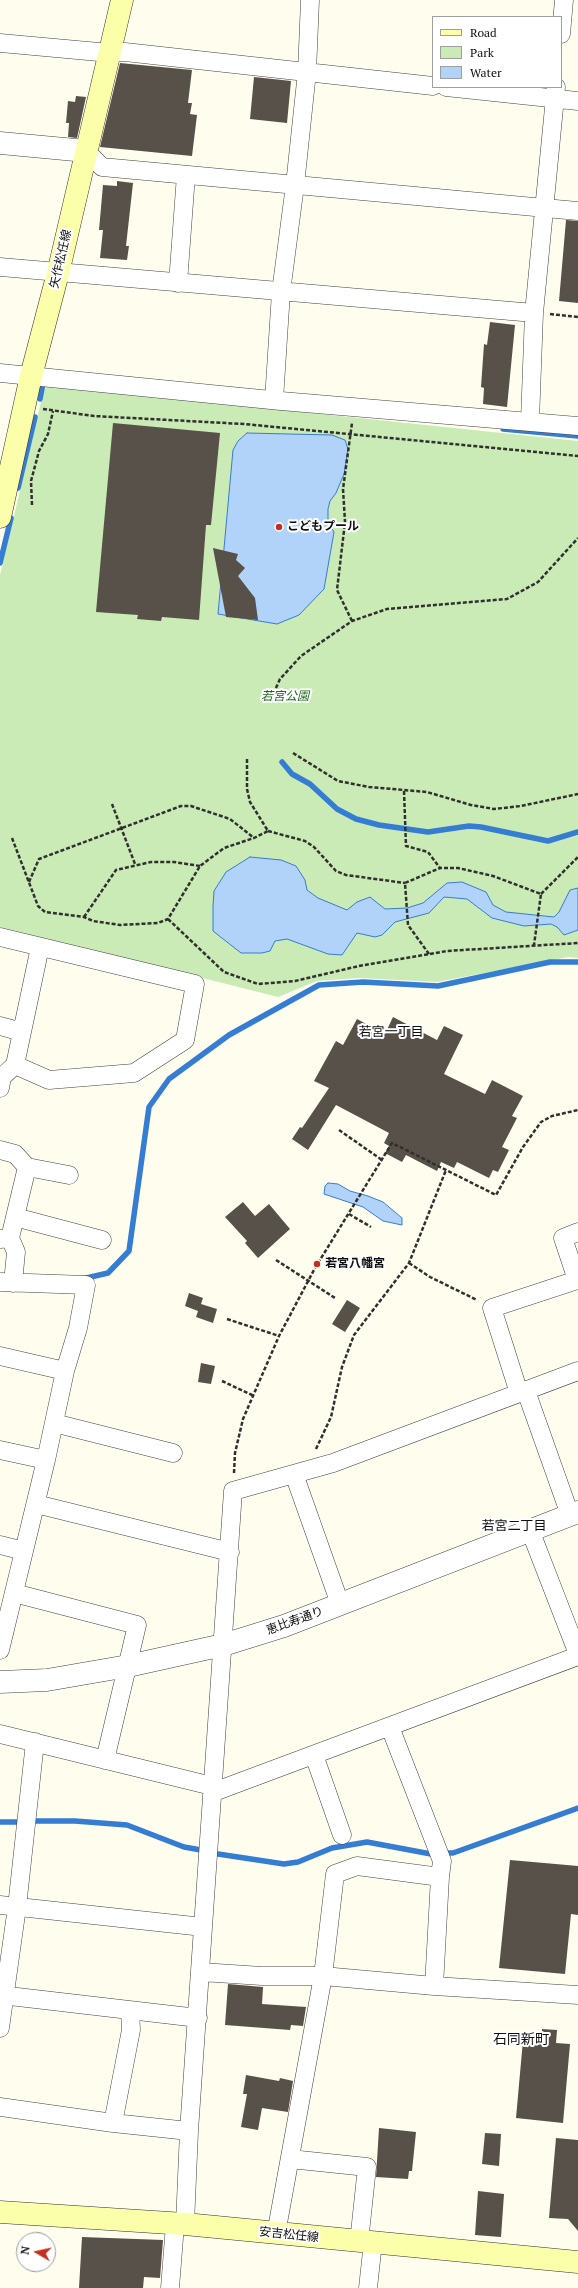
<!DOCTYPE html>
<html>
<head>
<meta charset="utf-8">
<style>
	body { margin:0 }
	#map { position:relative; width:578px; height:2288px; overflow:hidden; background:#fffeee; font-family:"PT Serif",serif }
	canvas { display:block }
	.legend { position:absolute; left:432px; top:16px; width:130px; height:72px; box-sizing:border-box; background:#fff; border:1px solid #9f9f9f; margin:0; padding:5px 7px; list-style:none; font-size:12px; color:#0e0e0e }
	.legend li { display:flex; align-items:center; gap:8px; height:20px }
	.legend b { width:20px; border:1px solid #9f9f9f }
	.north { position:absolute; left:16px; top:2232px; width:40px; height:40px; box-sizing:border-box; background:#fff; border:1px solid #9f9f9f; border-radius:50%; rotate:279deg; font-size:11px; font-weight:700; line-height:16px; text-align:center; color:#0e0e0e }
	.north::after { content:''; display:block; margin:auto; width:14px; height:18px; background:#c43020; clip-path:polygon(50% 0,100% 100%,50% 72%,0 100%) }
</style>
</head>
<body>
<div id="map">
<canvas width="578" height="2288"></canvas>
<ul class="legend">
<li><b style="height:5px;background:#fcffa9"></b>Road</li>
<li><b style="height:11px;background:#caebb6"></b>Park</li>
<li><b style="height:11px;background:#b1d3f9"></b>Water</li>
</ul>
<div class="north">N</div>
</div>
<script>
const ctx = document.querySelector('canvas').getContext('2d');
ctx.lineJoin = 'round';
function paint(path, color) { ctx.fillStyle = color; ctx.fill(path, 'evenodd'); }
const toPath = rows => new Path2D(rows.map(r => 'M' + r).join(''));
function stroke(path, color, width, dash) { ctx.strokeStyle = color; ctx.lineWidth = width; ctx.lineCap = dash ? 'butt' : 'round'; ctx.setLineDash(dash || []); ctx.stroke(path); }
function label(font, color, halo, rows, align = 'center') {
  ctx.font = font + ' "PT Serif","Noto Sans JP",serif'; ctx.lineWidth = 4; ctx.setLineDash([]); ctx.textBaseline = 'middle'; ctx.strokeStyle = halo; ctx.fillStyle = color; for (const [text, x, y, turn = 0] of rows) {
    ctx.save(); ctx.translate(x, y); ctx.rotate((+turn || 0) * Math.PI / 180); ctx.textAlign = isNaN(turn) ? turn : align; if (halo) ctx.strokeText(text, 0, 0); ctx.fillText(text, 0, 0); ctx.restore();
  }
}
paint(toPath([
	[45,385,578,441,578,958,568,957,437,982,359,978,317,981,278,997,0,927,0,575]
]), '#caebb6');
const water = toPath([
	[247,433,332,435,345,440,348,449,344,474,336,493,330,501,328,509,328,522,334,532,324,589,299,615,277,624,218,614,233,450,238,441,247,433],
	[250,857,281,860,296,866,305,880,307,890,318,898,347,910,357,902,370,897,385,909,407,908,423,903,447,883,462,882,486,892,493,905,506,912,554,917,559,912,570,890,578,888,578,930,564,935,557,927,551,924,524,926,492,918,467,899,444,897,429,913,395,922,382,935,375,937,357,933,342,955,328,954,287,939,275,941,270,951,262,953,241,953,213,931,213,906,214,891,226,872,250,857],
	[328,1183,338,1184,350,1191,368,1196,383,1202,402,1218,402,1225,383,1221,363,1207,324,1194,325,1186,328,1183]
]);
paint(water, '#b1d3f9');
stroke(water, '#357cd3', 1);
stroke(toPath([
	[40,399,43,383,47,383],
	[503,429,578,436],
	[18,488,35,417],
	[0,563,11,518],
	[282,762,292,774,310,784,337,809,356,819,379,825,428,832,469,826,481,827,548,841,578,832],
	[82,1279,108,1273,129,1251,149,1107,169,1079,229,1035,319,985,363,982,438,986,550,962,578,962],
	[33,1821,75,1821,127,1825,184,1847,201,1850],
	[0,1822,19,1822],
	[444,1853,453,1853,578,1808],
	[218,1854,284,1864,298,1862,332,1848,367,1842,431,1854]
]), '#357cd3', 5.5);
paint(toPath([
	[120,63,192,70,188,103,192,103,190,114,197,115,192,156,100,147],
	[254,77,291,81,287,123,250,119],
	[76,96,86,97,77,138,68,137,69,123,66,123,68,101,75,102],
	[117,181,133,183,126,246,129,246,127,260,100,258,103,230,99,230,103,185,117,186],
	[566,220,578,221,578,303,559,301],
	[490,322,515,325,507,407,483,404,484,388,481,387,484,344,487,345],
	[113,423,220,433,211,525,206,525,199,620,162,617,161,621,137,619,138,615,96,612],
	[213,548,238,554,236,560,245,568,238,576,255,598,258,620,226,617],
	[393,1017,437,1040,444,1026,463,1035,444,1074,485,1094,492,1080,523,1096,512,1116,517,1118,502,1147,509,1150,498,1172,493,1170,489,1178,457,1162,454,1168,441,1162,437,1171,406,1155,402,1162,385,1153,389,1146,384,1143,389,1133,336,1105,308,1150,292,1139,300,1127,302,1128,329,1088,314,1081,336,1041,343,1045,357,1019,385,1034],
	[243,1202,255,1216,269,1204,290,1229,258,1258,245,1243,247,1241,225,1217],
	[189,1293,203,1298,201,1304,217,1309,213,1323,196,1317,198,1311,185,1306],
	[347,1300,360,1308,345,1332,332,1324],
	[201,1363,215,1366,211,1384,198,1382],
	[510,1860,578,1866,578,1915,571,1914,565,1974,499,1968],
	[228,1984,263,1987,262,2004,306,2007,303,2026,291,2025,290,2030,225,2025],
	[542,2029,557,2030,556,2043,570,2044,563,2123,516,2118,523,2040,541,2042],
	[246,2075,279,2081,280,2078,293,2081,288,2112,262,2108,258,2130,241,2127,247,2094,243,2094],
	[379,2128,416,2132,412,2171,409,2171,408,2179,376,2177],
	[485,2133,501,2134,499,2166,482,2164],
	[556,2138,578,2140,578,2231,568,2219,549,2218],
	[478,2191,504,2194,501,2237,475,2235],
	[82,2237,163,2240,160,2278,144,2277,143,2288,79,2288]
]), '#57514a');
const minor = toPath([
	[561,34,564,0],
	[0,43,110,53,125,52,433,86],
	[446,87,578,101],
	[86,151,102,167,578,211],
	[0,267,534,313],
	[178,283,186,175],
	[0,373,281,401,578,426],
	[274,400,281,292,295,185,307,72,310,0],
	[530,421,534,313,556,87],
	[0,937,195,984,185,1040,134,1073,49,1080,15,1065,40,947],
	[0,1026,22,1032],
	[0,1088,2,1077,15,1065],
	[0,1150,15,1154,27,1167,10,1238,0,1239],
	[27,1167,69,1175],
	[15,1217,102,1240],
	[10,1238,16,1252,13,1283],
	[0,1282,86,1285,78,1328,65,1371,46,1460,0,1650],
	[0,1356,65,1371],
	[526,1391,570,1515],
	[519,1393,492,1308,577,1280,563,1238,578,1232],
	[54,1423,173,1453],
	[0,1450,46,1460],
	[294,1474,340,1604],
	[36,1504,230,1552],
	[530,1530,578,1654],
	[0,1545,24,1551],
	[14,1593,137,1625,105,1760],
	[390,1727,442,1861,440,1877],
	[0,1734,212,1786,219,1790,578,1656],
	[314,1755,342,1835],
	[0,1905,203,1927],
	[201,1972,262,1976,323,1976,434,1986,578,1995],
	[0,1995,198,2018],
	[0,2028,17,1907,35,1742],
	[0,2107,113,2123,189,2131],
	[113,2123,131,2030,130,2010],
	[290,2159,367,2167,359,2242],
	[185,2224,189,2131,233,1491,333,1463,578,1371],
	[276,2234,323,1976,335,1874,357,1866,440,1877,434,1986],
	[170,2288,175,2225],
	[368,2288,373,2242]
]);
const tertiary = toPath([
	[0,143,86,151],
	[0,1682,47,1680,128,1666,223,1645,284,1626,578,1512]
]);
const secondary = toPath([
	[0,517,31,376,58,273,122,0],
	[0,2212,185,2224,578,2262]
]);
stroke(minor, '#414141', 19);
stroke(tertiary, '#414141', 23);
stroke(secondary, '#303030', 23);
stroke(toPath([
	[550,314,578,317],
	[43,409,94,416,244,424,578,456],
	[32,505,31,481,39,451,48,434,53,411],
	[352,621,337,590,345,522,343,489,352,423],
	[271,699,280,679,301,656,352,621,387,609,507,599,538,582,578,538],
	[293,753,338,781,369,787,427,792,471,805,494,809,521,806,578,794],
	[404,791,406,846,428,852,440,868],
	[112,804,135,864],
	[268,831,305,841,314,847,336,871,346,875,405,883],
	[12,838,38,906,45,912,84,917,93,921,120,925,158,923,168,919,200,866,224,848,254,838,268,831,250,802,247,789,247,759],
	[29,882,39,859,181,806,191,806,230,819,254,838],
	[541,894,578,857],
	[84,917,116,870,151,862,174,862,200,866],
	[168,919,224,972,258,984,295,981,359,966,447,951,578,943],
	[429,954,408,925,405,883,440,868,458,868,493,876,541,894,534,945],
	[339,1130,382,1160],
	[349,1214,371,1227],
	[276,1260,335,1298],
	[409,1263,430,1277,477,1300],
	[227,1319,279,1336],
	[222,1381,252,1395],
	[316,1449,331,1417,342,1367,354,1335,409,1263,446,1170],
	[234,1473,235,1453,243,1419,279,1336,315,1268,392,1143,496,1195,523,1147,541,1122,552,1116,578,1110]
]), '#303030', 2.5, [4, 2]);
stroke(minor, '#fff', 18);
stroke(tertiary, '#fff', 22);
stroke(secondary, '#fcffa9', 22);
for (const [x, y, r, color] of [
	[279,527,4,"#c43020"],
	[317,1264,4,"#c43020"]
]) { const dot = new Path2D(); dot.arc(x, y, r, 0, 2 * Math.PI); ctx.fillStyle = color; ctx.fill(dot); stroke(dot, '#fff', 1.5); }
label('12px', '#0e0e0e', '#fff', [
	["矢作松任線",61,259,-77],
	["恵比寿通り",295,1621,-20],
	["安吉松任線",289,2235,6]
]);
label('bold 12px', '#0e0e0e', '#fff', [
	["こどもプール",287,527],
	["若宮八幡宮",325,1264]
], 'left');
label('italic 12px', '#20681b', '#fff', [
	["若宮公園",285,697]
]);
label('13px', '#0e0e0e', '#fff', [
	["若宮一丁目",391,1032],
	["若宮二丁目",514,1526]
]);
label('14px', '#0e0e0e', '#fff', [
	["石同新町",521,2040]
]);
</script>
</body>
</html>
